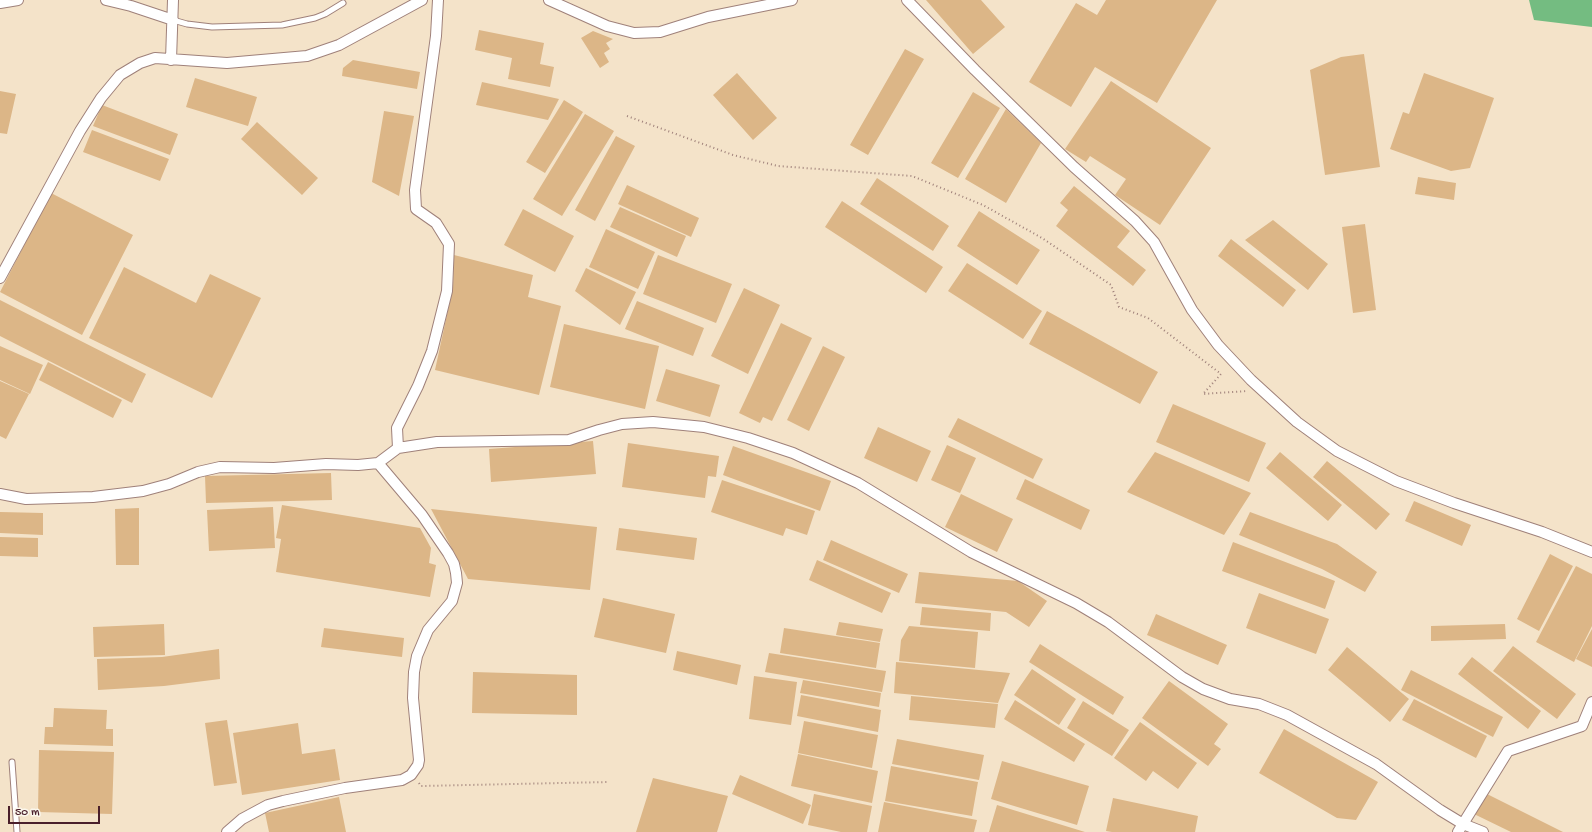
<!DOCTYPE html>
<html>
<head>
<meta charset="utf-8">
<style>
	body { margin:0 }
	#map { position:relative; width:1592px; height:832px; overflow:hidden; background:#f4e3c9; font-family:"Gochi Hand",sans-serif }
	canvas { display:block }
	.scale { position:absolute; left:8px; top:806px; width:92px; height:18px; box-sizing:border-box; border:2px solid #4a1f2b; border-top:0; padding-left:5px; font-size:12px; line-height:14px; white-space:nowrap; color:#4a1f2b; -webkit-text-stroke:3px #fbf7ec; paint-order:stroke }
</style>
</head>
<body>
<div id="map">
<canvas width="1592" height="832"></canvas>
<div class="scale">50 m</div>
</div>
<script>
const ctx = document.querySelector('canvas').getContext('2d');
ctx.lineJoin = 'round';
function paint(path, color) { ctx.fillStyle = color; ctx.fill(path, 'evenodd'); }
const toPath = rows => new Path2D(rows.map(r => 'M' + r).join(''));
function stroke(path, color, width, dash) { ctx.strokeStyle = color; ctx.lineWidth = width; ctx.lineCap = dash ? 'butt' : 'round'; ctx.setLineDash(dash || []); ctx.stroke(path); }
paint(toPath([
	[1529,0,1592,0,1592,27,1534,20]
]), '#74bc81');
paint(toPath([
	[926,0,981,0,1005,27,973,54],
	[1106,0,1217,0,1157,103,1095,67,1071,107,1029,82,1076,3,1097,15],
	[479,30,544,43,540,64,554,67,550,87,508,79,512,58,475,50],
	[593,31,613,39,606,43,610,49,604,53,609,62,600,68,581,38],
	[905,49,924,59,868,155,850,145],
	[1364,54,1380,167,1325,175,1310,70,1341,57],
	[353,60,420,72,417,89,342,76,343,68],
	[737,73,777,118,753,140,713,95],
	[1424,73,1494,98,1470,168,1451,171,1390,149,1403,112,1409,114],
	[195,78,257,97,248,126,186,107],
	[1111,81,1211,148,1160,225,1115,195,1126,179,1090,156,1086,162,1065,149],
	[482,82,559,99,548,120,476,105],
	[0,91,16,94,7,134,0,133],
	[973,92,1000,108,958,178,931,163],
	[564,100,583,112,545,173,526,162],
	[102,105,178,134,170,155,93,126],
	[1006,109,1041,143,1006,203,965,179],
	[384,111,414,116,399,196,372,182],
	[585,114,614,131,562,216,533,199],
	[257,122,318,178,302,195,241,139],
	[92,130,169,159,160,181,83,152],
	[616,136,635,146,595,221,575,210],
	[1418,177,1456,183,1454,200,1415,194],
	[877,178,949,226,933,251,860,204],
	[627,185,699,218,691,237,618,204],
	[1074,186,1130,231,1117,247,1146,270,1133,286,1056,226,1068,210,1060,203],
	[51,193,133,235,82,335,0,292],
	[842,201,943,267,926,293,825,227],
	[620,207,686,236,677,257,610,227],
	[523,209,574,236,555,272,504,245],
	[979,211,1040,250,1017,285,957,246],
	[1273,220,1328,264,1308,290,1245,240],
	[1365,224,1376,310,1353,313,1342,227],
	[606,229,655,252,638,289,589,267],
	[1231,239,1296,290,1283,307,1218,256],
	[454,255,533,275,528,297,561,306,539,395,435,370,453,287],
	[658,255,732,284,716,323,643,294],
	[967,263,1042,311,1023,339,948,291],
	[124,267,196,303,210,274,261,298,212,398,89,338],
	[586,268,636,292,620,325,575,291],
	[744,288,780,305,748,374,711,356],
	[0,300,146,374,132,403,0,336],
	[637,301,704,328,693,356,625,329],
	[1047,311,1158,372,1140,404,1029,344],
	[781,323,812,338,772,421,763,417,760,423,739,413],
	[564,324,659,346,645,409,550,387],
	[0,346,43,365,30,394,0,380],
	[823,346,845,357,809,431,787,420],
	[48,362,122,400,113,418,39,380],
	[666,369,720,385,710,417,656,401],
	[0,381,29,394,6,439,0,436],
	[1173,404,1266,443,1249,482,1156,442],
	[958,418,1043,459,1033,479,948,437],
	[878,427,931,451,917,482,864,458],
	[593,441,596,474,491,482,489,449],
	[628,443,719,456,716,477,708,476,705,498,622,487],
	[947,445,976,458,960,493,931,480],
	[733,446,831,481,820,511,723,475],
	[1155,452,1251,493,1224,535,1127,492],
	[1280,452,1342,505,1328,521,1266,468],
	[1327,461,1390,514,1376,530,1313,477],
	[331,473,332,500,206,503,205,476],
	[1025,479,1090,510,1081,530,1016,499],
	[722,480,815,511,807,535,786,528,783,536,711,512],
	[961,494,1013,519,997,552,945,527],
	[1414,501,1471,525,1462,546,1405,521],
	[282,505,420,528,431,548,429,563,436,565,430,597,276,572,281,539,276,538],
	[273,507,275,548,209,551,207,510],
	[139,508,139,565,116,565,115,509],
	[431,509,597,527,590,590,468,579],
	[0,512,43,513,43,535,0,533],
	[1250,512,1337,544,1377,572,1365,592,1322,569,1239,535],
	[619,528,697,538,694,560,616,550],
	[0,537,38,538,38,557,0,556],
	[831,540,908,574,899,593,823,560],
	[1233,542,1335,581,1325,609,1222,571],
	[1550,554,1573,566,1539,631,1517,619],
	[817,560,891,593,882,613,809,580],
	[1576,566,1592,574,1592,626,1574,662,1536,642],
	[919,572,1018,581,1047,601,1029,627,1006,612,915,603],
	[1259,593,1329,619,1316,654,1246,628],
	[603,598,675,614,666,653,594,637],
	[922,607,991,613,990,631,920,625],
	[1156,614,1227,645,1218,665,1147,635],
	[839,622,883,629,880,642,836,635],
	[164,624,165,655,94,657,93,627],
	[1505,624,1506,639,1431,641,1431,626],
	[909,626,978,632,975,668,899,661,901,640],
	[324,628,404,638,402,657,321,647],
	[784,628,880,643,876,668,780,653],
	[1592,629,1592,667,1576,659],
	[1040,644,1124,697,1113,715,1029,662],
	[1513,646,1576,694,1557,719,1493,671],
	[1347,647,1409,699,1390,722,1328,670],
	[219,649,220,679,164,686,98,690,97,659,162,657],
	[677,651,741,665,737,685,673,670],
	[769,653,886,671,882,692,765,672],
	[1472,657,1541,711,1528,729,1458,674],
	[896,662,1010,673,998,703,894,693],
	[1032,669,1076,699,1059,725,1014,695],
	[1411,670,1503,717,1493,737,1401,690],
	[473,672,577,675,577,715,472,713],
	[754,676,797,682,791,725,749,719],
	[803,680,881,693,879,707,800,693],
	[1169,681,1228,724,1214,744,1221,749,1208,766,1142,718],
	[801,695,881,710,878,732,797,716],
	[911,696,998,704,995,728,909,720],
	[1414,699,1487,736,1476,758,1402,720],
	[1015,700,1085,744,1074,762,1004,719],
	[1083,701,1129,730,1112,756,1067,728],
	[54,708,107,710,106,729,113,729,113,746,44,744,45,727,53,727],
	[227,720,237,783,214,786,205,723],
	[804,721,878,735,872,768,798,753],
	[1140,722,1197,763,1178,789,1153,771,1146,781,1114,758],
	[298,723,302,754,335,749,340,780,242,795,233,733],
	[1284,729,1378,782,1356,820,1337,818,1259,773],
	[897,739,984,755,979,780,892,764],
	[39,750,114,752,112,814,38,812],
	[798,754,878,771,872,803,791,786],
	[1002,761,1089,786,1077,825,991,799],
	[891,766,978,782,972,816,885,801],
	[740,775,811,805,803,824,732,794],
	[653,778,728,796,717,832,636,832],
	[1485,793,1563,832,1511,832,1474,814],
	[814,794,872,806,867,832,841,832,808,825],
	[339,797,346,832,269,832,265,813],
	[1113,798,1198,816,1195,832,1112,832,1106,831],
	[884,802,977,820,974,832,878,832],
	[997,805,1085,832,989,832]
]), '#dcb687');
const lane = toPath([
	[173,20,187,24,212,27,282,25,315,18,325,14,343,3],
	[12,762,17,832]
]);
const street = toPath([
	[106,0,131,6,173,20],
	[549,0,607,26,634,33,660,32,708,17,792,0],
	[907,0,975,70,1074,167,1135,221,1154,242,1192,310,1218,345,1251,380,1297,422,1337,451,1396,481,1454,503,1542,532,1592,552],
	[0,3,18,0],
	[171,60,173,0],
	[0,278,80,131,101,98,120,75,140,63,155,58,227,63,307,56,339,45,422,0],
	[398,448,397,428,418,386,432,351,447,291,449,244,436,223,416,209,415,190,436,36,438,0],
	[0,494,26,499,93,497,143,491,169,484,198,472,220,467,274,468,326,464,358,465,378,463,398,448,437,442,569,440,599,430,622,424,653,422,704,427,748,438,793,453,858,483,971,552,1076,603,1108,622,1182,677,1203,689,1230,699,1259,704,1287,715,1376,764,1440,810,1463,824,1483,832],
	[227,832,242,819,268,805,283,801,345,788,402,780,411,775,418,765,419,760,413,698,414,672,417,656,428,630,452,601,457,583,456,573,454,564,448,553,422,515,378,463],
	[1458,832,1508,751,1582,726,1592,702]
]);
stroke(lane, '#9f817a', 7);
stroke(street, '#9f817a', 12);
stroke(toPath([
	[627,116,733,155,778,166,912,176,983,205,1042,238,1111,285,1119,307,1148,318,1221,374,1203,394,1247,391],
	[419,783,421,786,609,782]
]), '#9f817a', 2, [1, 3]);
stroke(lane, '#fff', 5);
stroke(street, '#fff', 10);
</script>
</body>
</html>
